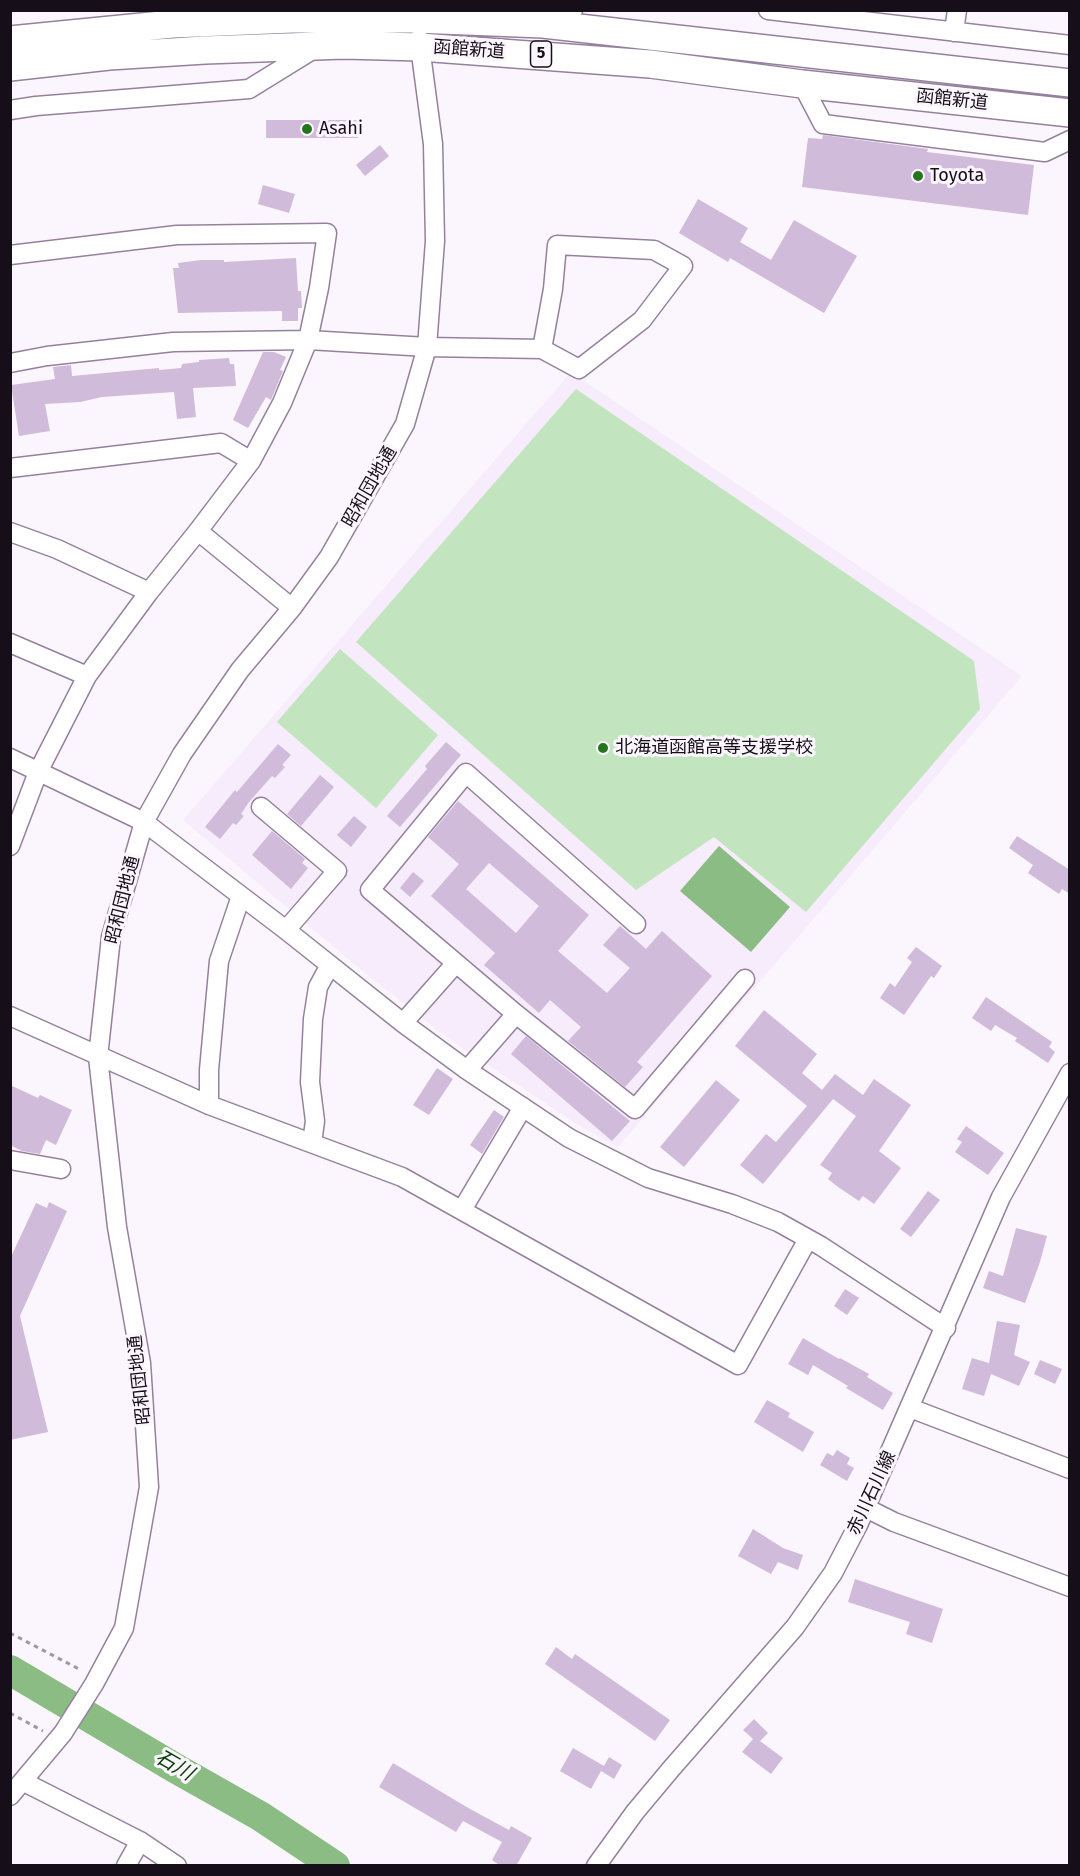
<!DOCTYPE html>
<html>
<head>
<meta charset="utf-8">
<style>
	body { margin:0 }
	#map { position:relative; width:1080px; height:1876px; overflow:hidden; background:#fbf6fd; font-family:"Fira Sans",sans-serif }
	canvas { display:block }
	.frame { position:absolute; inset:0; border:12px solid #160f19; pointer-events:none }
</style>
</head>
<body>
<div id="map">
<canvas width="1080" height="1876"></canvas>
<div class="frame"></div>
</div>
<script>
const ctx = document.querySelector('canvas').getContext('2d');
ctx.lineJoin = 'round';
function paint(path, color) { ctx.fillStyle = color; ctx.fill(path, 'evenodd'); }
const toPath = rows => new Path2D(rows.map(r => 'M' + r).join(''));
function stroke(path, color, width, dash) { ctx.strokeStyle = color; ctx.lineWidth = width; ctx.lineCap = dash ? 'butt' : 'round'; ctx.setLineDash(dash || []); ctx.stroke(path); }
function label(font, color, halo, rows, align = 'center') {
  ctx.font = font + ' "Fira Sans","Noto Sans JP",sans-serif'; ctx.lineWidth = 6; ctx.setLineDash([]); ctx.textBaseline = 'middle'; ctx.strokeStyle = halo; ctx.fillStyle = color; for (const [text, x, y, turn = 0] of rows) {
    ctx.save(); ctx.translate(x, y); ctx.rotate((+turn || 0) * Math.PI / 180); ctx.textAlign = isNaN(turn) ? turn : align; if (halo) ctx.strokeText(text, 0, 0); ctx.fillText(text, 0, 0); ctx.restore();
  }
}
paint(toPath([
	[571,372,1022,676,618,1147,575,1123,446,1037,354,964,183,820]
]), '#f6ecfb');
paint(toPath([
	[576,389,974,661,980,709,806,912,714,837,636,890,356,642],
	[340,649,438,735,376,808,277,722]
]), '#c2e4be');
paint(toPath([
	[719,846,790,907,751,952,680,891]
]), '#8abc84');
stroke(toPath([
	[10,1670,175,1768,260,1816,335,1866]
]), '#8abc84', 30);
paint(toPath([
	[266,120,358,120,358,138,266,138],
	[823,135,928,149,927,152,1034,165,1028,215,802,187,808,138,822,139],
	[380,145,389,156,365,176,356,165],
	[263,185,295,194,289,213,258,204],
	[698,199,748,228,740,242,771,260,794,220,857,256,824,313,730,258,728,262,679,233],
	[296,258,298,291,301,291,302,308,298,308,298,321,282,321,282,311,178,313,173,268,179,268,178,263,201,260,224,260,224,262],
	[263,352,274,352,286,357,280,370,283,371,271,400,266,397,248,428,233,420],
	[229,358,230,364,234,364,236,386,193,388,196,417,177,419,174,392,102,397,80,402,45,404,50,431,19,436,11,385,55,379,53,367,71,365,72,376,159,368,159,370,181,368,182,364,199,362,199,360],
	[446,742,461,755,400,827,387,816,427,769,425,766],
	[278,744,291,755,282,765,285,767,275,778,272,776,249,802,241,814,244,816,236,825,233,823,220,839,205,827,235,790,237,792],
	[320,775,334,787,301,826,287,814],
	[458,801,589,915,558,951,607,993,630,968,603,945,620,926,646,949,662,931,712,976,637,1062,643,1067,625,1087,568,1041,581,1027,550,1000,539,1013,484,965,495,953,431,896,459,864,428,837],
	[489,863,539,906,516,933,466,889],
	[354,816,367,827,351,847,337,835],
	[272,831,305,859,302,863,308,868,291,889,252,855],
	[1017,836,1070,870,1070,894,1062,889,1059,894,1028,873,1033,865,1009,848],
	[413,872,424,881,410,897,400,888],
	[916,947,942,966,934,978,931,976,904,1015,880,998,890,983,895,987,912,962,907,958],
	[986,997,1052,1042,1049,1047,1055,1052,1048,1063,1015,1041,1017,1038,995,1025,991,1031,972,1018],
	[764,1010,817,1054,802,1073,822,1090,835,1074,863,1095,874,1079,911,1105,879,1151,901,1168,874,1204,863,1196,859,1201,838,1187,828,1179,832,1173,820,1165,856,1116,833,1099,763,1184,740,1165,766,1134,776,1142,807,1106,735,1046],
	[526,1036,630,1121,612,1141,511,1054],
	[437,1068,453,1079,429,1115,413,1105],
	[716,1080,740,1100,684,1167,660,1147],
	[10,1085,38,1098,40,1095,72,1110,56,1145,46,1140,40,1154,22,1151,10,1145],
	[494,1110,504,1117,482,1154,470,1145],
	[966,1126,1004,1153,988,1175,955,1152,962,1142,957,1139],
	[928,1191,940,1200,911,1237,900,1229],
	[49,1202,67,1211,20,1316,48,1432,10,1440,10,1259,36,1203,47,1208],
	[1016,1228,1047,1236,1040,1262,1025,1303,983,1288,989,1271,1003,1276],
	[845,1289,859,1298,847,1315,834,1306],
	[997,1321,1020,1325,1014,1355,1030,1362,1019,1386,991,1374,984,1396,962,1389,972,1358,989,1363],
	[803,1338,839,1359,840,1358,869,1374,867,1377,893,1393,883,1410,846,1388,848,1386,813,1365,808,1375,788,1364],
	[1040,1360,1062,1369,1055,1384,1034,1374],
	[767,1400,790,1413,788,1417,814,1432,803,1452,754,1422],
	[837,1450,850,1458,847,1464,854,1468,847,1481,820,1465,827,1453,833,1456],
	[753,1529,783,1548,803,1555,798,1570,778,1562,771,1574,738,1556],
	[855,1579,943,1609,932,1643,906,1634,910,1622,848,1602],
	[556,1647,572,1659,575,1654,670,1720,655,1741,545,1664],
	[754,1719,768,1733,760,1741,783,1758,771,1774,742,1752,753,1739,743,1730],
	[573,1748,604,1766,609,1757,622,1765,614,1779,601,1771,591,1789,560,1771],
	[393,1763,470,1809,509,1830,511,1826,532,1838,516,1866,501,1866,492,1860,502,1842,463,1821,456,1832,379,1787]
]), '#d0bbda');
const minor = toPath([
	[768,10,1070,45],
	[545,23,573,10],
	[954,32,957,10],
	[802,84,823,124,1045,152,1070,140],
	[10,110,36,106,249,89,317,47],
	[10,255,177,235,327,233,319,288,308,340,282,403,251,461,198,531,149,592,87,676,38,772,10,846],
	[10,363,47,356,173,342,308,340,427,347,542,349,579,369,642,320,683,266,654,250,557,245,553,289,542,349],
	[10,468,221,443,251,461],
	[198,531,292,608],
	[10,532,57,549,149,592],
	[10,643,87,676],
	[10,758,144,822,286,930,403,1023,467,1070,569,1138,648,1178,732,1204,778,1222,821,1246,946,1328],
	[261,807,337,871,286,930],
	[636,924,466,773,370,890,516,1014,635,1109,745,979],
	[10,1016,209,1105,402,1177,738,1365,808,1239],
	[403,1023,456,963],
	[467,1070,516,1014],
	[209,1105,209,1070,219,961,241,896],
	[312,1143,315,1121,310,1082,313,1019,318,987,330,965],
	[10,1160,61,1169],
	[462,1210,523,1107],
	[910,1408,1070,1469],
	[866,1508,894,1522,1070,1587],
	[24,1782,140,1841,177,1866],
	[10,1796,63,1733,94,1684,124,1628,149,1487,141,1363,117,1227,98,1057,111,937,144,822,182,754,240,670,292,608,329,557,405,424,427,347,435,241,433,144,419,39],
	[126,1866,140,1841],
	[596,1866,635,1812,671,1769,795,1627,833,1573,858,1525,1001,1197,1070,1073]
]);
const highway = toPath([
	[10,40,172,24,292,19,415,19,543,24,1070,83],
	[10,67,109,56,205,50,344,45,420,47,650,64,802,84,1070,113]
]);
stroke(minor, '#95819e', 21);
stroke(highway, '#95819e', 30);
stroke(toPath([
	[10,1633,79,1669],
	[10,1713,43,1731]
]), '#9e98a1', 3, [4.5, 4.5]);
stroke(minor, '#fff', 18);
stroke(highway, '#fff', 27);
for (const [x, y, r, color] of [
	[307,129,6,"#24751e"],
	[918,176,6,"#24751e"],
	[603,748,6,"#24751e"]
]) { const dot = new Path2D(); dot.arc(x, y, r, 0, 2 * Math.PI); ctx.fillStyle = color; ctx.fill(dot); stroke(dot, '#fbf6fd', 2); }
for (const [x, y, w] of [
	[541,54,21]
]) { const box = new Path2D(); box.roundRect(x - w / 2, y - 13, w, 26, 4.5); ctx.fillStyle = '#fbf6fd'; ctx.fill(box); stroke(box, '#160f19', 1.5); }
label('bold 16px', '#160f19', null, [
	["5",541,54]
]);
label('18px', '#160f19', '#fbf6fd', [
	["函館新道",469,50,4],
	["函館新道",952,100,6],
	["昭和団地通",370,487,-60],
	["昭和団地通",123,900,-76],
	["昭和団地通",140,1380,-96],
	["赤川石川線",872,1493,-65]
]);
label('18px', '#160f19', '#fbf6fd', [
	["Asahi",319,129],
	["Toyota",930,176],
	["北海道函館高等支援学校",615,748]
], 'left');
label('italic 20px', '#0c4009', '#fbf6fd', [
	["石川",174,1766,30]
]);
</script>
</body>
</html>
